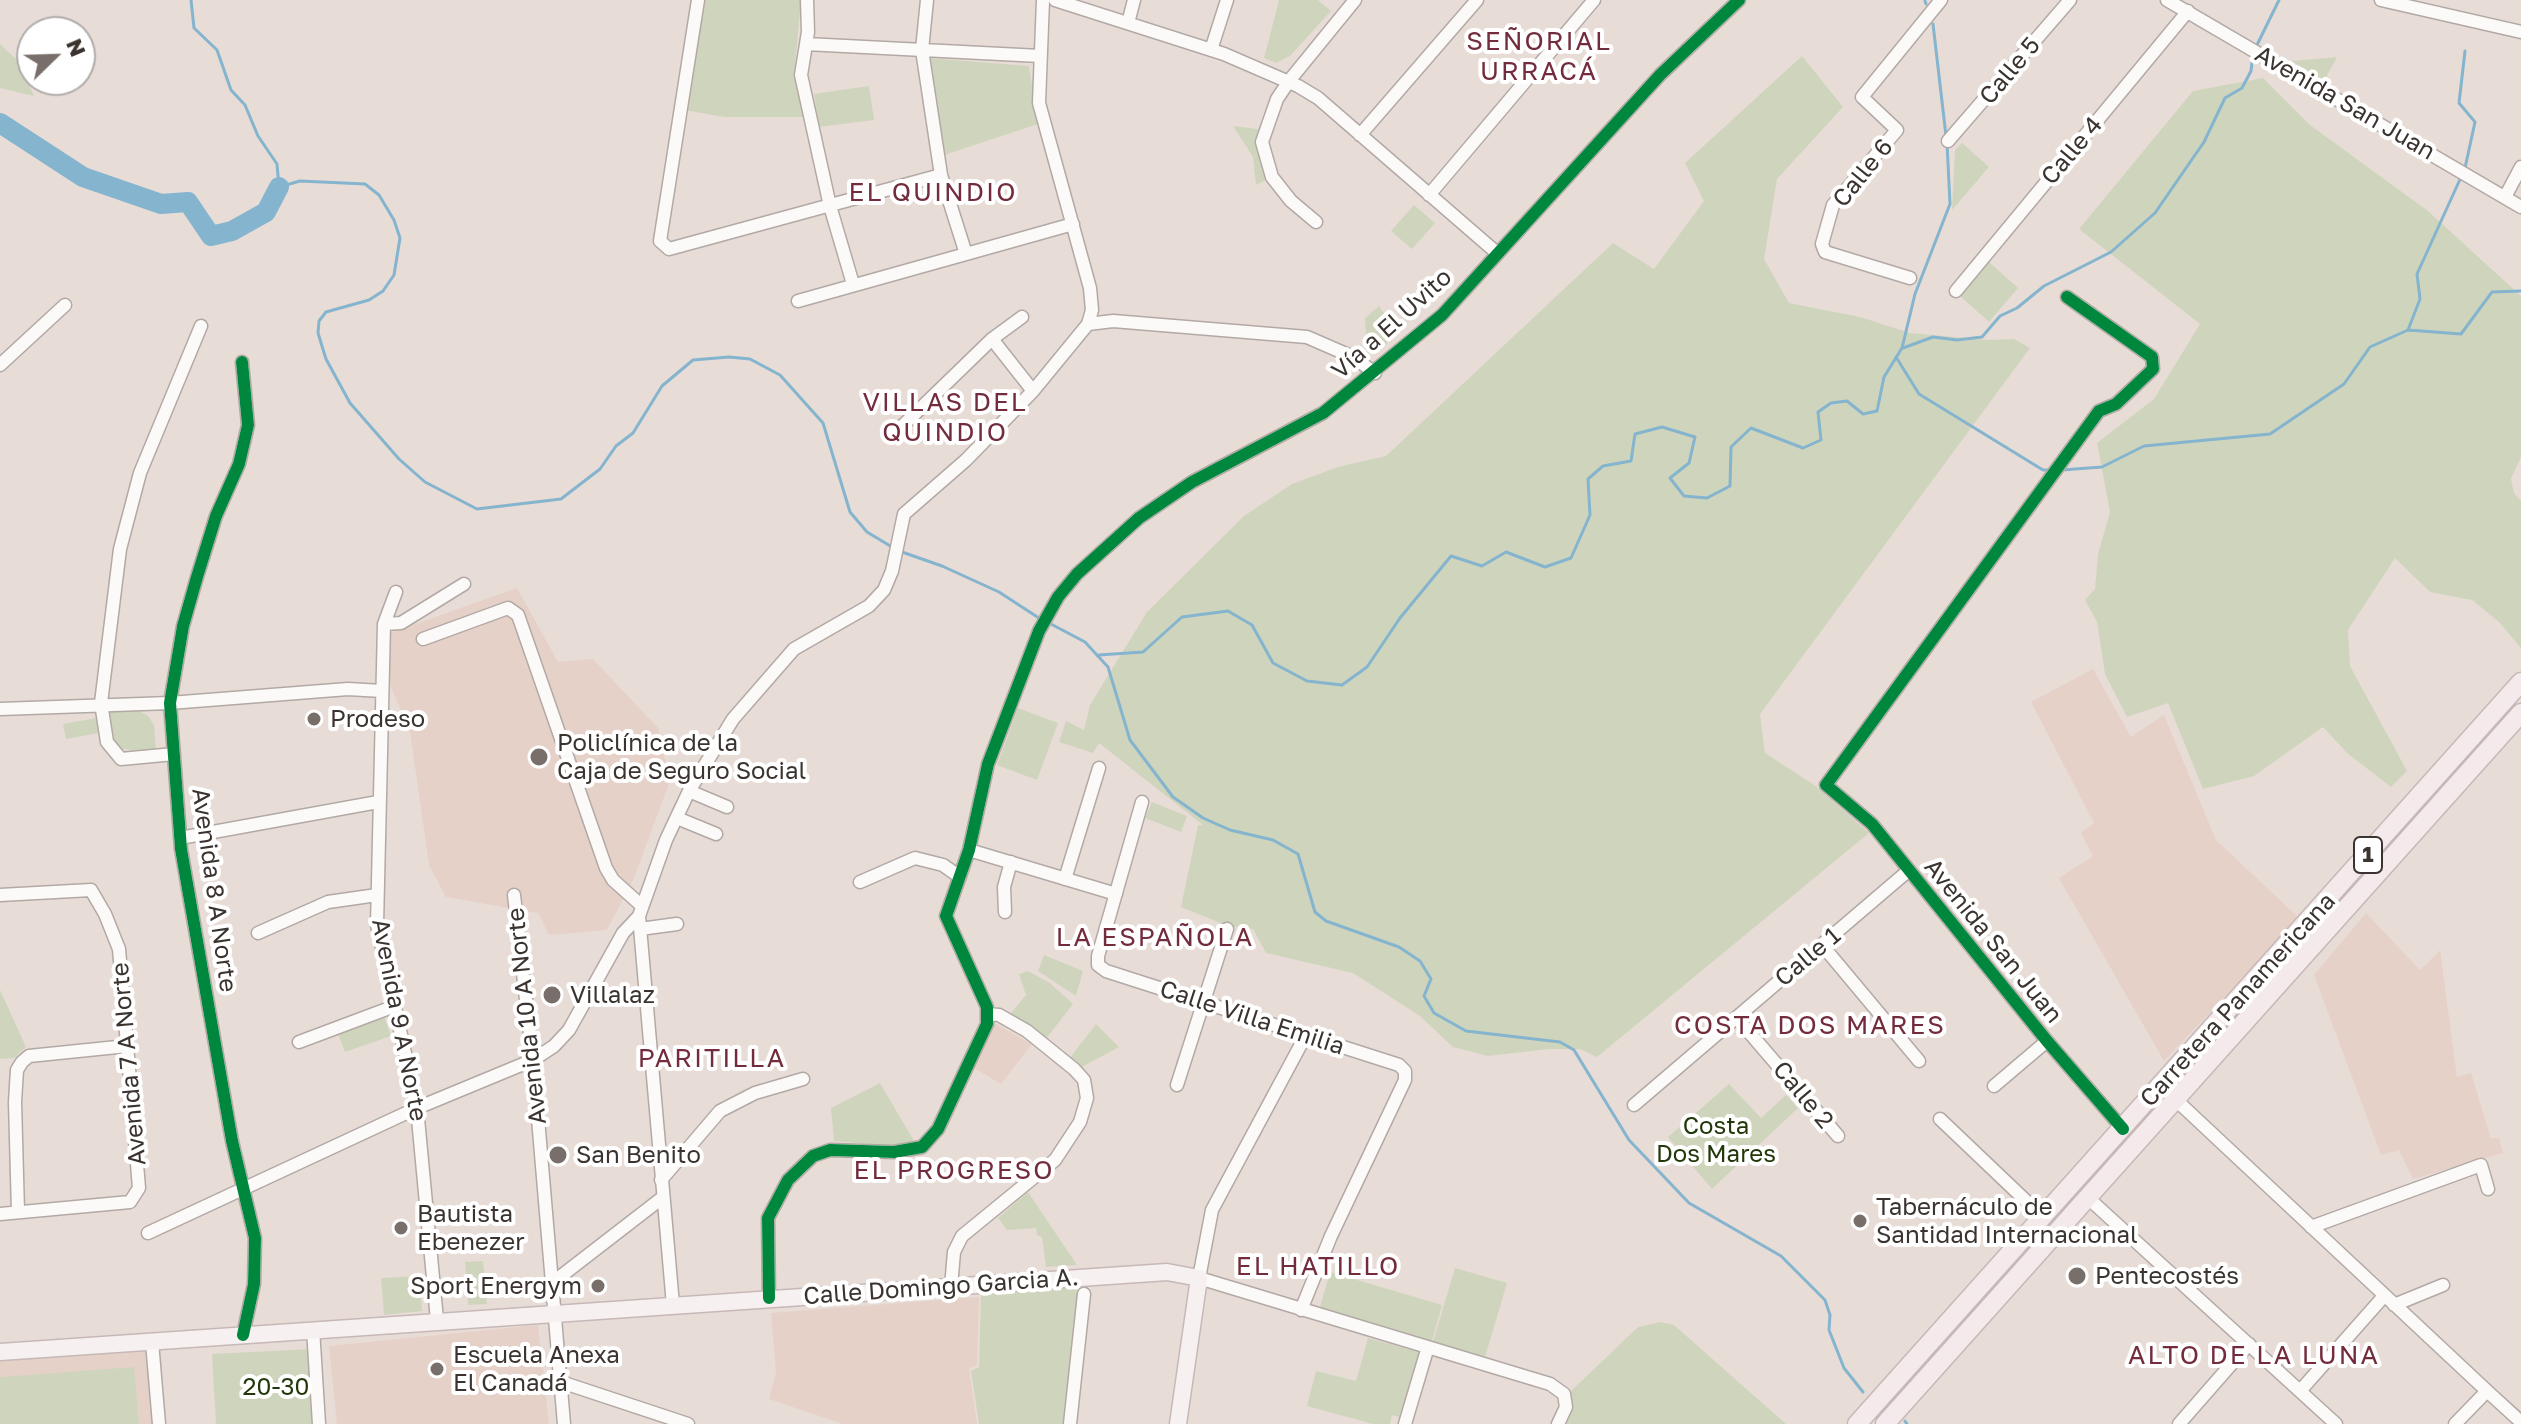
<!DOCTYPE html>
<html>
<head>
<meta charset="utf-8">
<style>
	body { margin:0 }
	#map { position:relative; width:2521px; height:1424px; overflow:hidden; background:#e8dcd7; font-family:"Golos Text",sans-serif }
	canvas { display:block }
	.north { position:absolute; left:16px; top:16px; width:80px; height:80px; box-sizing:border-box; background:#fff; border:2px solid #b1adac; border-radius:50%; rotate:67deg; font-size:22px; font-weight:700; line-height:32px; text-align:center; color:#3b332f }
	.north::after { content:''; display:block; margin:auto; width:28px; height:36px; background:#786e6a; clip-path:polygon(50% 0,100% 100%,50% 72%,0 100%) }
</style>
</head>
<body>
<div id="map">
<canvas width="2521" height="1424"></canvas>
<div class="north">N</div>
</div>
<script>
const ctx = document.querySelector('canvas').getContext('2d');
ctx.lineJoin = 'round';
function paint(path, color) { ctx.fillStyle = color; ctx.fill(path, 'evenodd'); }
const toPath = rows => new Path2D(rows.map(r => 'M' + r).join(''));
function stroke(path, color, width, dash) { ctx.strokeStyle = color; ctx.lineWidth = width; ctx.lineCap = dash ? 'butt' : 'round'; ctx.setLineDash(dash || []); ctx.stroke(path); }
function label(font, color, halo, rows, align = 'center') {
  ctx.font = font + ' "Golos Text",sans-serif'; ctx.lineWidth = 8; ctx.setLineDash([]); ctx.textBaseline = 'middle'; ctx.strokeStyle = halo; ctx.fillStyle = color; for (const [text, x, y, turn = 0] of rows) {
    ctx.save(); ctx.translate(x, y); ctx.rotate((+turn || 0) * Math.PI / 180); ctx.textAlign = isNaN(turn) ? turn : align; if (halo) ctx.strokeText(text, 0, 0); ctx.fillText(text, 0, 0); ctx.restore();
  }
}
paint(toPath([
	[517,588,558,662,593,659,658,728,670,781,634,878,607,930,549,935,538,913,446,897,429,865,410,732,389,682,387,634],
	[2093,669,2131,737,2164,715,2216,840,2299,918,2164,1061,2059,878,2093,856,2081,833,2094,823,2031,702],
	[2366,913,2420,970,2440,950,2457,1077,2471,1073,2491,1138,2499,1138,2503,1153,2413,1179,2399,1150,2381,1155,2314,975],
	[992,1022,1032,1044,1001,1084,972,1067],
	[979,1297,977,1365,969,1368,977,1424,843,1424,769,1399,776,1372,771,1313],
	[538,1325,549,1424,337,1424,329,1346],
	[147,1350,152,1424,0,1424,0,1360]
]), '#e6d1c8');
paint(toPath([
	[703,0,801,0,794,76,804,117,724,117,684,110],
	[1279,0,1318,0,1331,11,1290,56,1276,63,1264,58],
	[0,44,18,61,34,96,0,88],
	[1802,56,1843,107,1777,179,1764,259,1789,303,1860,317,1910,333,1988,340,2014,339,2030,348,1760,714,1765,753,1814,785,1869,833,1597,1057,1580,1049,1549,1049,1488,1056,1453,1047,1420,1016,1353,973,1266,953,1253,929,1228,926,1181,907,1198,825,1203,825,1099,743,1093,753,1059,742,1066,721,1084,730,1090,705,1147,612,1244,516,1292,484,1338,467,1386,456,1613,243,1654,269,1704,201,1685,163],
	[2337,57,2324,81,2291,61],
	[929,58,1029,66,1038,124,944,155],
	[2263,78,2310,125,2428,211,2521,296,2521,457,2511,479,2514,493,2521,501,2521,648,2499,622,2472,600,2430,592,2395,558,2348,630,2350,666,2407,771,2391,787,2347,753,2323,727,2254,776,2203,789,2168,703,2127,717,2105,674,2097,622,2085,600,2095,589,2098,554,2110,512,2097,443,2154,399,2200,324,2079,229,2193,91],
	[869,86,874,120,819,127,814,94],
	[1233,126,1258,129,1256,143,1266,180,1256,185,1253,157],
	[1962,143,1989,167,1952,210,1955,150],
	[1414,205,1435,223,1412,249,1391,231],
	[1989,262,2018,288,1989,322,1960,296],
	[1379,306,1398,333,1377,352,1367,354,1365,318],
	[1018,708,1058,723,1037,780,997,765],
	[105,710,137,710,148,716,154,725,156,751,118,749,108,737],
	[96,718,99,733,66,739,63,724],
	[1152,802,1187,816,1181,832,1145,818],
	[1044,955,1083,971,1076,996,1038,971],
	[1028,971,1050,983,1073,1004,1045,1040,1010,1014,1026,995,1019,974],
	[0,990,26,1047,14,1058,0,1059],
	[384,1016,391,1036,345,1052,337,1032],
	[1096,1024,1119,1047,1080,1068,1069,1059],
	[880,1083,914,1141,896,1146,834,1141,831,1108],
	[1729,1084,1761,1118,1786,1095,1798,1108,1712,1189,1668,1137],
	[1028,1192,1077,1265,1046,1267,1042,1237,1037,1235,1036,1228,1007,1230,998,1218],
	[483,1261,487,1304,468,1305,465,1262],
	[1455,1268,1507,1283,1483,1364,1431,1349],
	[1330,1272,1442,1305,1432,1341,1320,1307],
	[419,1276,422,1311,384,1315,381,1278],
	[1080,1287,1065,1424,979,1424,971,1371,979,1367,981,1295],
	[1661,1322,1674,1325,1786,1424,1564,1424,1571,1408,1571,1391,1638,1327],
	[1368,1338,1421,1353,1403,1418,1392,1415,1390,1424,1373,1424,1307,1406,1316,1371,1356,1381],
	[311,1349,315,1424,216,1424,212,1354],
	[134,1367,139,1424,0,1424,0,1377]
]), '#cfd5bd');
stroke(toPath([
	[191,0,194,28,217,50,231,90,245,105,258,136,277,164,279,187,300,181,365,184,379,195,394,220,400,238,394,275,383,291,369,300,326,312,319,321,318,333,326,359,350,403,399,459,425,482,477,509,561,499,600,469,616,446,633,433,662,386,693,360,729,357,750,359,780,375,823,423,850,512,867,532,892,547],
	[1925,1,1926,4],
	[1933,24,1946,136],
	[2256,47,2279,0],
	[2465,168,2475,122,2459,103,2465,51],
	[2408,330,2420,299,2417,274,2462,175],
	[1903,348,1933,337,1957,340,1982,337,2000,316,2017,308,2044,286,2111,252,2155,213,2204,142,2225,98,2242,88,2251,71,2253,53],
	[1896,357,1919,394,2043,470,2050,470],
	[2062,470,2102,467,2144,446,2270,434,2344,384,2370,347,2408,330,2461,334,2492,292,2521,291],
	[902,552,942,566,999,592,1042,620],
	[1049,623,1085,642,1108,667,1130,740,1173,797,1203,818,1230,830,1273,840,1298,854,1315,912,1326,921,1399,947,1420,961,1431,979,1424,996,1434,1013,1466,1031,1560,1042,1574,1050,1629,1140,1689,1203,1781,1256,1825,1300,1830,1315,1829,1330,1844,1368,1863,1392],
	[1099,655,1143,652,1182,617,1228,611,1252,625,1273,663,1307,681,1342,685,1367,667,1400,618,1451,556,1482,566,1506,552,1545,567,1571,558,1590,515,1588,479,1603,466,1631,461,1635,434,1662,427,1695,437,1689,463,1670,478,1684,496,1707,498,1730,486,1731,447,1751,428,1803,448,1821,440,1818,412,1831,403,1847,401,1863,414,1877,411,1884,377,1902,348,1915,294,1950,204,1947,143],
	[1905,1421,1907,1424]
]), '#85b4ce', 3);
stroke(toPath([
	[0,123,83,177,161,204,188,202,211,236,232,231,266,212,279,187]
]), '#85b4ce', 20);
const minor = toPath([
	[698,0,660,241,669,249,941,175,966,254,798,301],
	[807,0,808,32,801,75,830,206,853,284],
	[927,0,922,50,941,175],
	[1055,0,1224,54,1298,86,1318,98,1497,253],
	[2167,0,2521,207],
	[2381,0,2521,32],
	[1128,23,1134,0],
	[806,44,1040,56],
	[1211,50,1227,0],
	[1360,135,1477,0],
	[1948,141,2070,0],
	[1429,195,1594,0],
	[2505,197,2521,167],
	[1316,222,1291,201,1272,177,1262,142,1277,99,1289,81,1355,0],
	[966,254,1073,224],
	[1910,278,1825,252,1822,244,1833,205,1897,130,1862,97,1941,0],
	[1956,291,2188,11],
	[2067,297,2152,357,2153,369,2116,404,2099,411,1826,785,1872,824,2047,1041,2123,1129],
	[1088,324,1113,321,1307,337,1353,357,1375,373],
	[992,339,1033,391],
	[242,362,248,425,239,464,216,516,197,577,183,626,170,703,181,849,232,1141,255,1238,254,1284,243,1335],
	[0,365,65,305],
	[892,436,992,339,1022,317],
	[396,592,384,624,377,925,417,1108,437,1320],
	[384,624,401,623,464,584],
	[423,639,508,608,518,615,606,868,613,880,642,906],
	[0,709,170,703,348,689,382,691],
	[174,754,121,759,107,742,101,703,120,549,140,473,201,326],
	[689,791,727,807],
	[1142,802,1098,956,1098,965,1106,971,1399,1065,1405,1071,1405,1080,1331,1236,1301,1310],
	[677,818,716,834],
	[180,838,378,802],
	[969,850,1116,894],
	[1065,879,1099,768],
	[860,882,915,858,943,865,960,877],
	[0,895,91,890,105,914,119,949,139,1188,130,1202,0,1214],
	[514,895,533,1060,564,1424],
	[1005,912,1004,887,1011,862],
	[640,929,677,924],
	[258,933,328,902,377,895],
	[1822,945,1919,1061],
	[1737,1018,1838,1136],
	[1306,1035,1212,1210,1199,1278,1550,1384,1564,1394,1566,1407,1558,1424],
	[299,1042,395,1006],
	[1177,1085,1227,929],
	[1994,1086,2047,1041],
	[2175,1099,2487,1391,2455,1424],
	[1634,1105,1908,871],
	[1940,1119,2044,1218],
	[661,1180,720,1111,755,1093,803,1079],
	[2087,1197,2336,1424],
	[18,1212,15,1102,17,1070,22,1062,29,1056,127,1046],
	[2311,1227,2481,1165,2488,1189],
	[148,1233,417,1108,533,1060,554,1046,569,1030,623,933,639,916],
	[552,1283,662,1198],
	[951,1287,954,1252,962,1236,1055,1160,1080,1122,1087,1098,1084,1080,1074,1069,1027,1031,999,1015,988,1014],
	[769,1298,768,1218,788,1180,813,1156,830,1150,894,1152,922,1147,938,1129,987,1024,987,1007,946,916,969,850,988,764,1039,631,1058,597,1077,574,1139,518,1192,482,1323,413,1442,315,1660,75,1739,0],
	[673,1305,639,916,666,840,689,791,733,719,794,649,869,606,884,590,892,571,904,514,966,460,1033,391,1088,324,1092,310,1090,288,1039,103,1043,0],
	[2394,1305,2443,1285],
	[313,1329,319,1424],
	[152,1342,159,1424],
	[561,1382,688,1424],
	[2300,1391,2384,1296],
	[2487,1391,2521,1422],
	[1070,1424,1084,1294],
	[1405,1424,1427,1350],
	[2179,1424,2249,1344]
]);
const major = toPath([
	[0,1352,1167,1272,1199,1278,1178,1424]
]);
const highway = toPath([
	[1857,1424,2521,682],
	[1885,1424,2521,713]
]);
stroke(minor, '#b2a9a5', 15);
stroke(major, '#c6b8b7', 19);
stroke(highway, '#c6b8b7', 21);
stroke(minor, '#fcfaf9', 12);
stroke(major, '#f7f0f0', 16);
stroke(highway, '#f4eaeb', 18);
stroke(toPath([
	[2067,297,2152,357,2153,369,2116,404,2099,411,1826,785,1872,824,2047,1041,2123,1129],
	[242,362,248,425,239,464,216,516,197,577,183,626,170,703,181,849,232,1141,255,1238,254,1284,243,1335],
	[769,1298,768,1218,788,1180,813,1156,830,1150,894,1152,922,1147,938,1129,987,1024,987,1007,946,916,969,850,988,764,1039,631,1058,597,1077,574,1139,518,1192,482,1323,413,1442,315,1660,75,1739,0]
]), '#00873e', 12);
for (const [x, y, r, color] of [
	[314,719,8,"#786e6a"],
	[539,757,10,"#786e6a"],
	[552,995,10,"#786e6a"],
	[558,1155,10,"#786e6a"],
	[1860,1221,8,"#786e6a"],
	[401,1228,8,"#786e6a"],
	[2077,1276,10,"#786e6a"],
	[598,1286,8,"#786e6a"],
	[437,1369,8,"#786e6a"]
]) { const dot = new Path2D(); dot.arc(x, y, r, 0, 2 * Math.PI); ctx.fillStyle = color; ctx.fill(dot); stroke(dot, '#fff', 3); }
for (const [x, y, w] of [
	[2368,855,28]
]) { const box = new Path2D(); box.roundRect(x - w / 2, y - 18, w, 36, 6); ctx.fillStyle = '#fff'; ctx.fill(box); stroke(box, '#3b332f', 2); }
label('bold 22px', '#3b332f', null, [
	["1",2368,855]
]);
label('24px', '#3b332f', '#fff', [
	["Calle 5",2010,71,-50],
	["Avenida San Juan",2345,103,30],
	["Calle 4",2072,151,-50],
	["Calle 6",1863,173,-51],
	["Vía a El Uvito",1392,324,-42],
	["Avenida 8 A Norte",214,890,82],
	["Avenida San Juan",1993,941,51],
	["Calle 1",1808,957,-40],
	["Carretera Panamericana",2238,1000,-48],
	["Avenida 10 A Norte",527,1016,-96],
	["Calle Villa Emilia",1252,1018,18],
	["Avenida 9 A Norte",399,1020,79],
	["Avenida 7 A Norte",129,1064,-95],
	["Calle 2",1803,1095,50],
	["Calle Domingo Garcia A.",941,1287,-4]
]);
label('24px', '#3b332f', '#fff', [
	["Prodeso",330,719],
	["Policlínica de la",557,743],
	["Caja de Seguro Social",557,771],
	["Villalaz",570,995],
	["San Benito",576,1155],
	["Tabernáculo de",1876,1207],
	["Santidad Internacional",1876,1235],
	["Bautista",417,1214],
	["Ebenezer",417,1242],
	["Pentecostés",2095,1276],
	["Sport Energym",582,1286,"right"],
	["Escuela Anexa",453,1355],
	["El Canadá",453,1383]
], 'left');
label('24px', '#23380a', '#fff', [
	["Costa",1716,1126],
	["Dos Mares",1716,1154],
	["20-30",276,1387]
]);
ctx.letterSpacing = '2px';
label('26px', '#732c3c', '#fff', [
	["SEÑORIAL",1539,42],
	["URRACÁ",1539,72],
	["EL QUINDIO",933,193],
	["VILLAS DEL",945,403],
	["QUINDIO",945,433],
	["LA ESPAÑOLA",1155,938],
	["COSTA DOS MARES",1810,1026],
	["PARITILLA",712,1059],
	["EL PROGRESO",954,1171],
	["EL HATILLO",1318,1267],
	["ALTO DE LA LUNA",2254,1356]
]);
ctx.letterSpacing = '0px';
</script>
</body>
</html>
